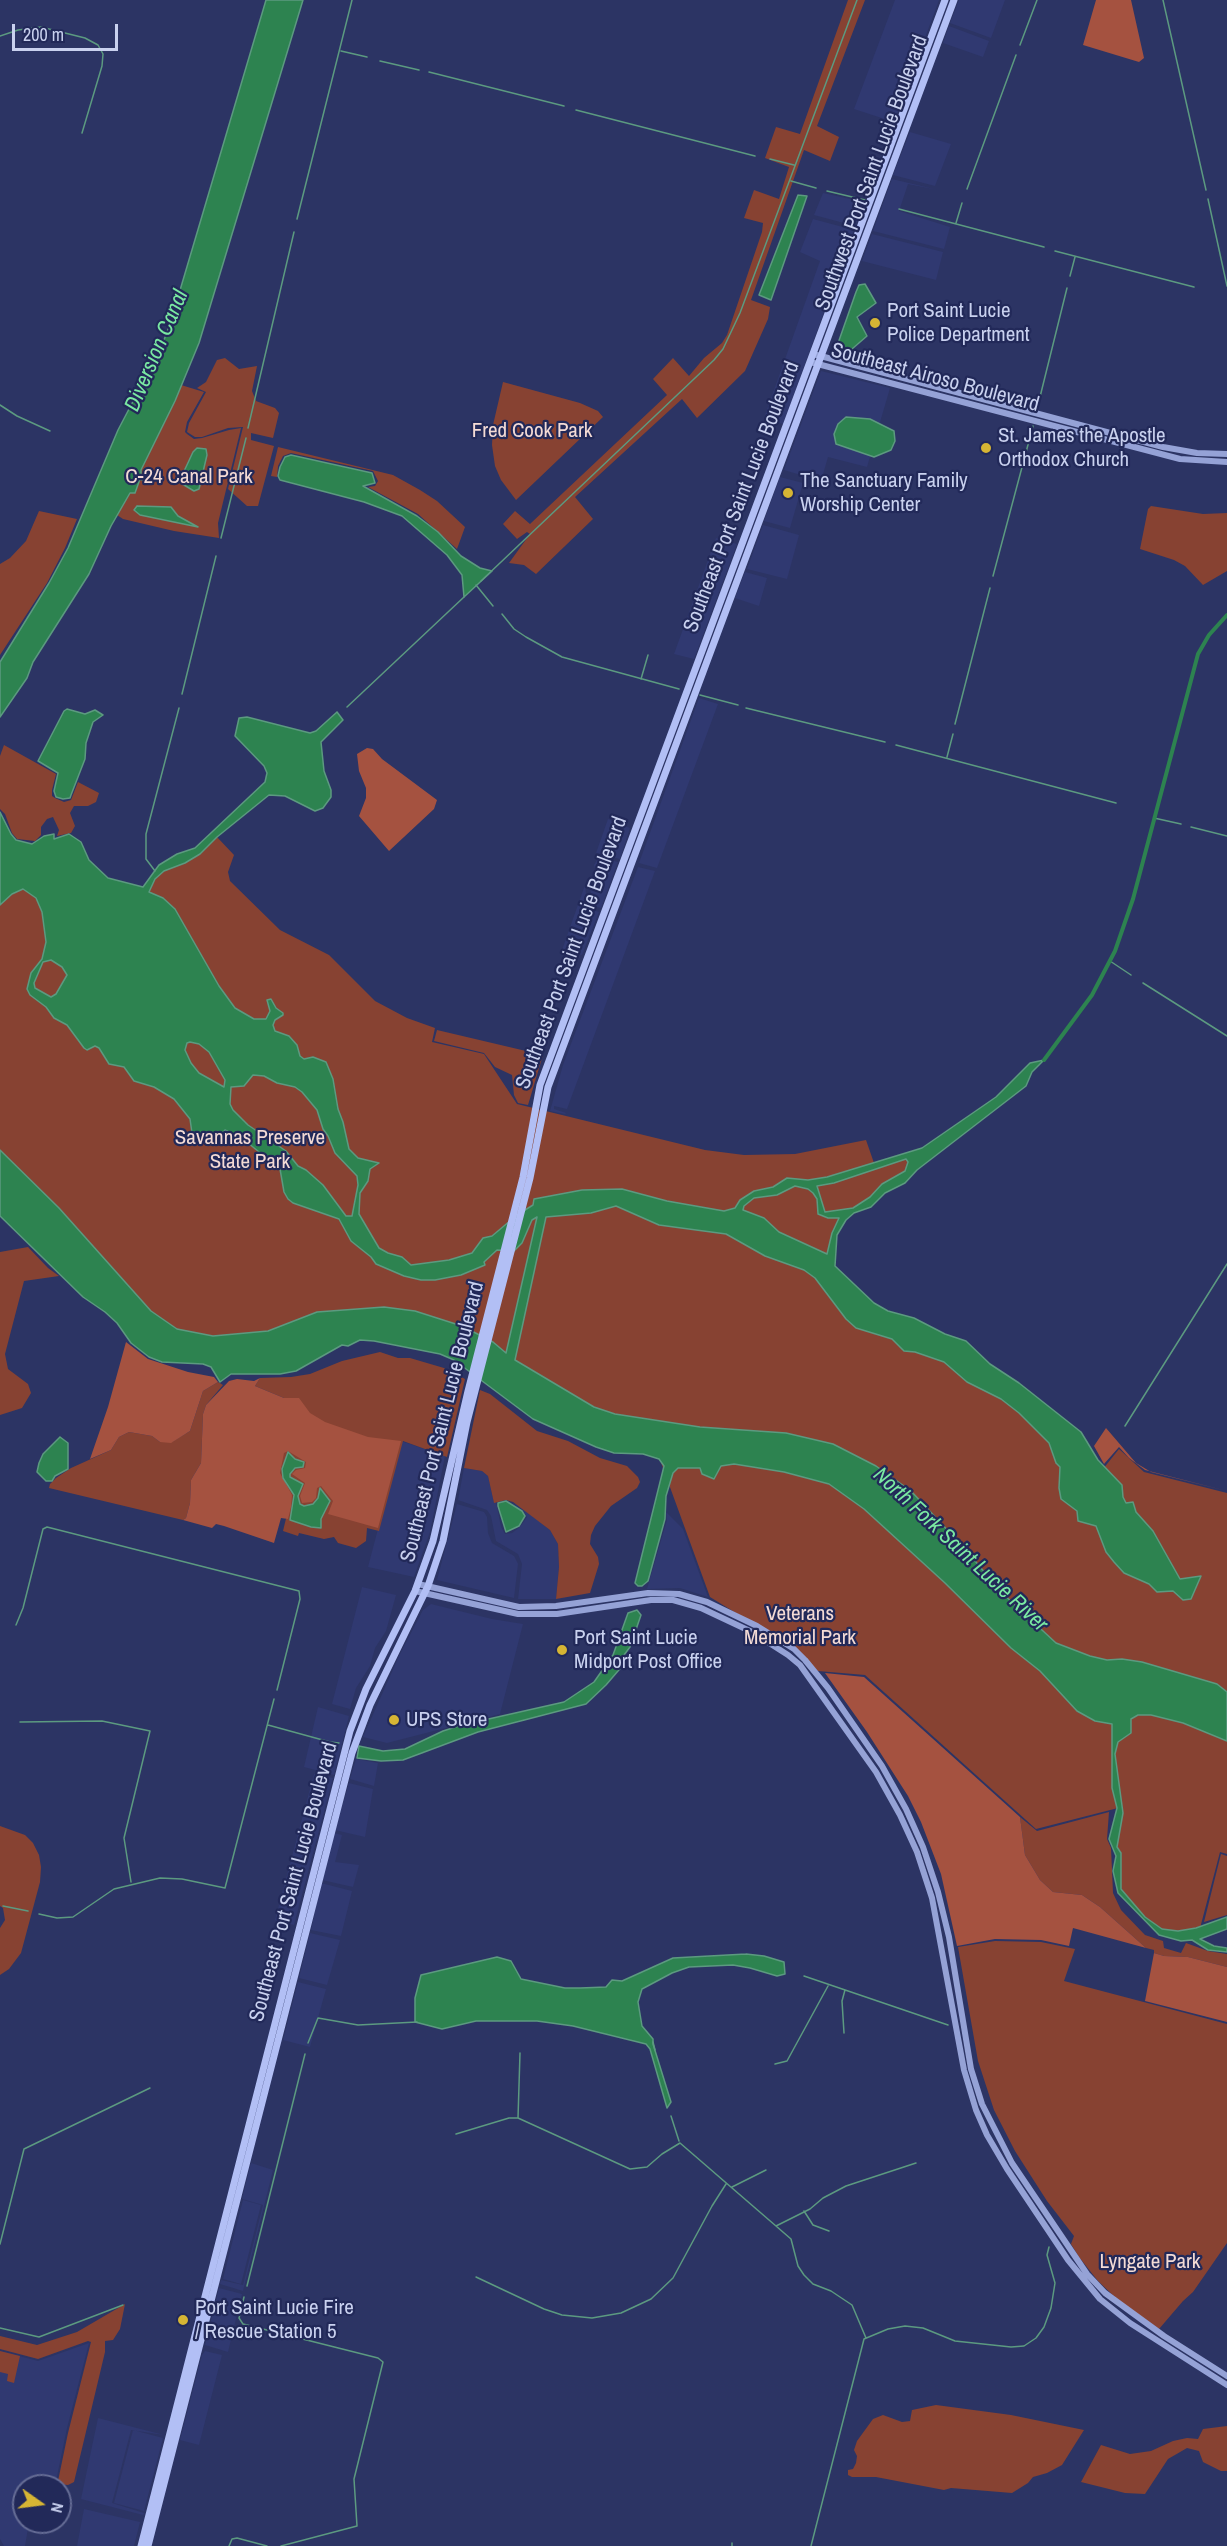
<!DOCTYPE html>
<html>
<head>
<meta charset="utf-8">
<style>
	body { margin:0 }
	#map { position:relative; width:1227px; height:2546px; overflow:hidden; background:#2c3464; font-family:"Archivo Narrow",sans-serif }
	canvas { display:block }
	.north { position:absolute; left:12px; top:2474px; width:60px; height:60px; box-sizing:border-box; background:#222959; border:2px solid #656c95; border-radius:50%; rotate:104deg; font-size:16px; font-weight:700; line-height:24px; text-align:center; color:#c9d1ef }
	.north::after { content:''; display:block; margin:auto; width:21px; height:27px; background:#d6b534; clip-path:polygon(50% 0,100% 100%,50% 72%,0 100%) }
	.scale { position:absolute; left:12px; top:24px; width:106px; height:27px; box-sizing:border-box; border:3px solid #c9d1ef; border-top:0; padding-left:8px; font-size:18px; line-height:21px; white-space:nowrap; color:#c9d1ef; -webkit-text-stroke:4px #222959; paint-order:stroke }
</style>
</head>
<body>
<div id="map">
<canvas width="1227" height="2546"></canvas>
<div class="north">N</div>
<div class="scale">200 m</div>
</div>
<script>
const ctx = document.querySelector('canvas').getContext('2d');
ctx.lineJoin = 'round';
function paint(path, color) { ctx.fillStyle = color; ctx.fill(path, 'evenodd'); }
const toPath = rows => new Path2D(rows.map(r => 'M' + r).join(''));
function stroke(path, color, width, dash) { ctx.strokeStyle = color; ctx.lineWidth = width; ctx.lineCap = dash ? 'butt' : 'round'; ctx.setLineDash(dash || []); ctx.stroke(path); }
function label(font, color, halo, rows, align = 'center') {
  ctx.font = font + ' "Archivo Narrow",sans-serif'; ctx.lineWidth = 4.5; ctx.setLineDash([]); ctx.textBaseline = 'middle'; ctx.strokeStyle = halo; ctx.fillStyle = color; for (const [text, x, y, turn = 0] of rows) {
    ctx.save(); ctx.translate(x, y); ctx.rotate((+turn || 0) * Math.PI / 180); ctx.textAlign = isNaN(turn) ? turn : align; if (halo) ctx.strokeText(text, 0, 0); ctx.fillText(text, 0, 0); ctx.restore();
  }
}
paint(toPath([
	[895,0,939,0,894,122,854,109],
	[959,0,1005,0,991,38,950,23],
	[949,26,989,41,983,57,943,43],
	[910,132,951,144,935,186,893,175],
	[892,179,938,190,908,184,899,211,950,227,944,249,873,231],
	[823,193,864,202,855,226,814,215],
	[813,219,854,230,783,424,764,418,820,261,800,252],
	[872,234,943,252,936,280,862,261],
	[821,371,890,388,867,467,828,457,821,481,784,470],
	[780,477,803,483,790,528,764,521],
	[763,525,799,535,787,579,747,569],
	[716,538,737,544,694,659,674,654],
	[745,572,767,578,759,606,735,598],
	[699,698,718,704,657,868,639,863],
	[608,819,630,828,620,859,596,853],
	[599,857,618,862,601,908,587,904,591,894,589,883,596,872,594,865],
	[638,867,655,871,567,1109,554,1106,554,1109,566,1113,565,1114,550,1111,563,1065],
	[585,885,586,894,583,906,599,912,582,955,562,950],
	[401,1441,445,1456,430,1532,414,1577,368,1567],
	[464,1468,482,1471,488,1476,494,1502,496,1502,501,1527,505,1534,512,1533,520,1527,527,1517,523,1510,511,1502,520,1506,550,1530,558,1544,559,1567,556,1599,518,1599,522,1564,518,1554,496,1541,491,1516,487,1510,458,1500],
	[457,1504,484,1512,487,1517,488,1533,492,1543,514,1556,518,1564,514,1598,437,1580],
	[666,1512,683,1529,708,1597,680,1588,647,1589,667,1520],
	[362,1587,396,1595,386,1631,375,1648,370,1666,356,1688,350,1709,332,1704],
	[431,1604,492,1619,523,1624,500,1714,387,1743,363,1737,399,1656,423,1610],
	[318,1707,349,1716,334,1775,304,1767],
	[356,1759,378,1763,374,1786,350,1779],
	[314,1774,333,1778,294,1925,275,1920],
	[349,1783,373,1789,365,1837,335,1830],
	[334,1833,342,1835,335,1862,359,1865,353,1887,322,1880],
	[321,1883,352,1891,341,1936,311,1930],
	[310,1933,340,1940,327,1985,299,1978],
	[298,1982,326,1989,310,2047,283,2040],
	[251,2163,273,2170,243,2291,220,2284,221,2280,243,2285,263,2205,242,2199],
	[243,2200,261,2205,241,2284,223,2279],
	[219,2288,242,2294,228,2352,205,2345],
	[89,2343,67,2428,55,2486,24,2486,24,2522,29,2522,25,2546,4,2546,0,2539,0,2351,38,2361],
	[205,2351,222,2355,199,2445,180,2440,202,2355],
	[98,2418,164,2435,131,2430,112,2503,144,2513,143,2515,81,2499],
	[133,2430,163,2438,144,2511,114,2503],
	[84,2509,140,2522,134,2546,77,2546]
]), '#303971');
paint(toPath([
	[848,0,865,0,817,126,839,137,830,161,804,150,751,300,770,307,768,319,745,371,697,418,682,399,575,497,593,519,536,574,524,565,509,563,530,534,527,532,517,539,503,524,515,511,530,524,667,395,653,379,673,358,689,376,704,358,722,343,727,335,762,232,763,223,744,218,754,190,779,199,789,167,765,158,776,127,800,134],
	[225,358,239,369,257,366,252,391,256,401,275,408,279,413,273,438,251,433,251,440,274,446,258,506,247,506,228,489,243,427,228,428,202,437,195,437,187,432,189,423,206,392,197,388,206,382,217,360],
	[503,382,580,403,598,411,603,417,516,500,501,480,495,466,492,445,493,425],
	[181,385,204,392,187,422,185,432,187,434,194,439,202,438,229,430,241,428,218,523,219,538,174,531,123,519,117,515,130,493,135,493,140,479,149,483,150,480,141,474,141,470],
	[278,447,393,475,420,490,437,501,465,527,457,549,418,514,368,487,375,486,378,481,373,471,291,453,283,456,278,466,277,477,271,476],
	[1151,506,1203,514,1227,513,1227,571,1203,585,1185,566,1174,560,1140,549,1148,509],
	[39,511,77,519,65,548,47,583,0,655,0,564,10,558,26,541],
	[4,745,56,774,52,790,52,796,55,798,64,802,71,800,78,782,99,793,96,802,88,806,74,806,70,813,75,826,71,833,57,836,59,830,53,817,47,819,41,827,41,835,35,841,17,839,12,833,5,814,0,809,0,756],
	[217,837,234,855,228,872,230,881,280,930,329,955,375,1001,407,1018,435,1028,432,1042,484,1054,517,1104,705,1150,744,1155,795,1154,866,1140,874,1163,904,1156,912,1159,912,1169,849,1213,836,1232,824,1264,848,1302,914,1331,1099,1474,1119,1449,1144,1472,1227,1493,1227,1854,1220,1852,1199,1932,1159,1930,1131,1903,1117,1882,1115,1838,1118,1808,1036,1829,865,1675,818,1671,796,1650,710,1597,655,1446,387,1324,262,1350,162,1337,0,1172,0,893,14,879,124,916,161,869],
	[437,1030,543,1055,528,1105,518,1103,514,1095,512,1075,495,1067,484,1053,434,1041],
	[28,1247,48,1268,59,1276,24,1281,5,1354,8,1369,28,1384,31,1393,22,1408,0,1415,0,1252],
	[380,1352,398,1358,410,1358,444,1368,465,1379,447,1457,403,1441,379,1531,367,1528,366,1541,356,1548,338,1543,334,1537,324,1539,299,1533,298,1536,283,1531,291,1498,271,1483,299,1398,284,1398,255,1386,260,1378,291,1377,310,1374,342,1361],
	[218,1382,223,1385,206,1405,203,1414,201,1463,191,1480,190,1503,186,1518,183,1520,49,1488,50,1484,56,1478,71,1468,111,1450,119,1437,129,1432,152,1436,160,1442,172,1442,190,1431,203,1391],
	[480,1390,490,1394,537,1431,568,1441,600,1458,627,1466,638,1477,640,1482,637,1488,611,1506,595,1526,591,1535,590,1544,598,1557,599,1564,590,1593,556,1599,559,1567,558,1544,550,1530,513,1502,506,1500,494,1503,488,1476,482,1471,464,1468],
	[1109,1812,1107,1839,1111,1848,1113,1893,1121,1910,1145,1935,1163,1941,1164,1948,1181,1953,1186,1943,1208,1951,1227,1954,1227,1967,1188,1957,1164,1956,1154,1953,1154,1950,1146,1948,1100,1907,1082,1895,1053,1892,1040,1880,1025,1855,1020,1817,1037,1831],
	[0,1826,25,1835,33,1843,39,1855,41,1867,40,1882,21,1953,9,1969,0,1975,0,1928,5,1920,3,1908,0,1906],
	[1221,1854,1227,1856,1227,1915,1204,1922],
	[995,1941,1041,1942,1075,1949,1064,1981,1227,2024,1227,2243,1193,2292,1183,2301,1159,2329,1118,2300,1098,2281,1079,2257,1071,2244,1074,2236,1047,2201,1015,2151,994,2110,978,2061,958,1947],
	[125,2304,120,2329,113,2340,105,2341,105,2352,74,2482,68,2485,59,2484,58,2481,68,2433,91,2342,88,2341,38,2359,0,2349,0,2336,37,2345,77,2332],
	[0,2351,20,2356,14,2383,7,2381,8,2374,0,2372],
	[936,2405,1011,2415,1084,2430,1062,2465,1047,2473,1033,2477,1028,2483,1012,2493,951,2488,944,2490,876,2477,852,2477,848,2475,848,2470,853,2469,856,2463,857,2456,854,2450,857,2441,873,2419,883,2415,902,2422,910,2421,912,2410],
	[1227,2426,1227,2471,1221,2471,1203,2462,1199,2451,1187,2448,1168,2459,1145,2494,1125,2493,1081,2482,1101,2445,1130,2454,1151,2451,1173,2441,1187,2438,1198,2439,1203,2429]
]), '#874232');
paint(toPath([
	[1096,0,1131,0,1144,58,1139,62,1083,45],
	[367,748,373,749,382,759,437,800,434,809,389,851,359,816,366,798,366,788,359,771,357,754],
	[126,1342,148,1359,188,1372,214,1377,218,1382,203,1391,190,1431,179,1438,171,1443,160,1442,152,1436,129,1432,119,1437,111,1450,90,1459,108,1407],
	[260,1378,255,1386,284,1398,299,1398,310,1413,325,1422,368,1437,401,1441,378,1528,328,1514,333,1501,321,1486,317,1488,316,1498,312,1502,302,1503,300,1496,305,1483,292,1474,296,1470,305,1468,306,1462,288,1451,284,1453,280,1473,292,1495,291,1507,288,1519,281,1518,274,1543,224,1526,216,1524,212,1528,183,1520,186,1518,190,1503,191,1480,201,1463,203,1414,206,1405,229,1381,237,1379,254,1381],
	[1106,1428,1136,1463,1151,1472,1227,1491,1145,1470,1129,1458,1119,1447,1104,1464,1094,1446],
	[825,1673,864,1677,1020,1817,1025,1855,1040,1880,1053,1892,1082,1895,1100,1907,1146,1948,1073,1928,1069,1946,1041,1940,995,1939,957,1946,941,1874,921,1822,908,1796,867,1732],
	[1154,1953,1164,1956,1188,1957,1227,1967,1227,2022,1145,2001]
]), '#a55240');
const water = toPath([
	[266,0,303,0,199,343,175,401,141,470,141,474,150,480,149,483,140,479,135,493,130,493,111,526,89,574,33,662,27,678,0,717,0,662,49,583,68,548,118,430,161,348,170,324,266,0],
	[798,195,807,196,771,300,759,295,798,195],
	[865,284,876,303,857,317,867,336,852,349,838,352,836,349,856,292,859,285,865,284],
	[846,417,870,419,894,431,895,441,891,450,874,457,836,444,834,434,838,424,846,417],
	[197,448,206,449,207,455,199,489,194,491,179,482,193,452,197,448],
	[291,455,372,473,375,483,363,486,417,516,438,532,461,556,480,568,492,571,464,597,462,575,447,555,402,516,364,502,280,480,278,476,280,467,285,457,291,455],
	[137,506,171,507,178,516,198,527,140,515,134,510,137,506],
	[67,709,85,714,95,710,103,715,93,722,86,743,85,759,71,795,70,798,63,799,56,797,54,791,58,773,38,761,64,711,67,709],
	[337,712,343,720,321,742,324,771,331,790,331,797,323,808,315,811,285,796,269,795,217,837,200,854,185,863,164,871,155,879,149,892,163,898,175,909,219,986,235,1008,254,1019,266,1019,270,1011,267,1000,271,999,276,1008,283,1013,283,1015,275,1020,273,1025,275,1031,289,1036,297,1045,300,1056,304,1059,313,1057,326,1062,333,1079,338,1109,343,1122,349,1149,358,1158,379,1163,370,1169,368,1181,360,1193,359,1214,379,1248,388,1253,402,1257,411,1265,449,1260,472,1253,483,1238,492,1236,517,1215,533,1205,534,1199,582,1190,622,1189,667,1201,724,1211,735,1208,740,1200,754,1191,773,1187,787,1178,808,1180,827,1177,922,1148,996,1097,1030,1063,1044,1060,1032,1072,1026,1086,917,1170,905,1183,885,1193,871,1207,854,1213,846,1220,837,1235,835,1266,874,1303,888,1311,914,1318,945,1334,966,1341,990,1364,1019,1383,1081,1432,1098,1460,1122,1485,1123,1497,1126,1503,1133,1502,1136,1512,1153,1531,1180,1579,1201,1576,1191,1599,1183,1600,1173,1591,1157,1592,1149,1584,1124,1573,1114,1562,1106,1552,1096,1526,1078,1521,1077,1511,1061,1499,1059,1488,1060,1467,1056,1463,1049,1443,1019,1413,1001,1399,967,1382,944,1362,915,1352,904,1351,892,1339,856,1328,846,1319,815,1278,804,1270,765,1256,726,1234,659,1225,616,1206,591,1213,546,1217,515,1360,594,1407,615,1414,700,1427,786,1433,833,1444,876,1466,911,1491,966,1550,1000,1591,1056,1643,1090,1656,1107,1660,1122,1659,1142,1662,1217,1684,1227,1692,1227,1741,1183,1723,1151,1715,1138,1715,1131,1719,1131,1733,1118,1742,1115,1754,1123,1813,1117,1847,1121,1853,1121,1889,1145,1917,1162,1929,1178,1931,1196,1928,1227,1917,1227,1929,1200,1939,1214,1946,1227,1948,1227,1952,1208,1950,1192,1940,1181,1941,1159,1935,1118,1893,1113,1871,1116,1856,1109,1839,1117,1808,1112,1788,1112,1724,1095,1721,1077,1711,1040,1671,1011,1648,945,1583,864,1509,829,1484,784,1472,734,1464,721,1466,714,1479,702,1474,700,1468,678,1468,673,1473,666,1496,665,1519,648,1581,642,1586,638,1586,635,1583,664,1466,659,1459,643,1454,614,1453,596,1447,533,1419,454,1360,440,1354,374,1341,360,1340,348,1346,342,1345,296,1371,280,1374,231,1374,220,1382,211,1367,203,1364,162,1362,149,1357,131,1343,117,1323,105,1312,83,1297,0,1216,0,1150,59,1208,151,1311,177,1329,213,1336,268,1331,317,1312,384,1307,415,1311,462,1326,493,1342,506,1353,537,1217,532,1220,522,1243,514,1251,497,1250,484,1262,485,1265,461,1275,435,1280,421,1280,404,1276,376,1264,371,1257,351,1241,339,1219,293,1203,288,1199,284,1192,280,1169,248,1143,225,1130,218,1139,196,1137,192,1133,190,1119,174,1099,154,1087,134,1081,124,1067,109,1064,99,1048,95,1046,87,1050,84,1048,67,1025,54,1018,46,1007,30,995,27,989,31,973,42,959,46,942,42,912,36,898,23,889,12,894,0,905,0,812,11,834,16,840,32,844,44,836,54,834,54,839,69,834,81,842,89,860,108,878,143,887,159,865,177,854,195,848,265,782,267,773,264,766,235,736,239,718,247,717,310,733,316,731,337,712],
	[51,960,62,967,67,975,56,994,51,997,35,988,34,983,43,962,51,960],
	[190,1042,199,1044,209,1052,225,1080,224,1087,199,1073,191,1063,185,1050,187,1043,190,1042],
	[253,1075,264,1076,277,1083,295,1087,302,1092,317,1110,323,1129,328,1136,335,1153,357,1176,358,1185,352,1216,346,1216,323,1185,306,1170,298,1166,286,1151,248,1125,233,1110,230,1104,231,1087,244,1086,253,1075],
	[906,1159,908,1162,905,1171,882,1184,870,1197,853,1208,825,1212,817,1186,834,1183,906,1159],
	[795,1186,808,1189,813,1193,817,1199,818,1214,828,1218,839,1218,832,1233,827,1254,779,1232,764,1218,743,1210,744,1206,754,1198,777,1195,795,1186],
	[60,1437,68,1443,68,1469,55,1476,52,1481,46,1481,37,1472,39,1463,43,1454,60,1437],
	[288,1452,295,1459,304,1462,303,1467,295,1468,290,1474,290,1477,303,1484,298,1496,300,1504,304,1506,313,1504,318,1498,320,1488,330,1501,321,1519,321,1528,311,1527,290,1520,294,1495,283,1478,282,1469,288,1452],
	[506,1501,522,1511,525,1516,519,1526,506,1532,498,1506,498,1503,506,1501],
	[637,1610,641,1615,630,1647,624,1655,624,1664,606,1685,586,1704,478,1732,403,1760,381,1761,357,1758,359,1746,383,1751,405,1749,443,1731,462,1725,564,1702,594,1682,613,1655,628,1613,637,1610],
	[746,1954,764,1956,784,1962,785,1974,777,1976,750,1968,733,1965,689,1967,672,1973,642,1989,638,2002,642,2026,653,2039,653,2044,671,2102,667,2108,650,2049,646,2044,573,2026,537,2021,476,2021,442,2029,415,2022,415,1998,421,1975,497,1957,511,1961,521,1979,565,1988,580,1988,606,1987,612,1980,622,1981,673,1958,746,1954]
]);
paint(water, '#2d8350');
stroke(water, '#5c9a80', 1.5);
stroke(toPath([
	[1163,0,1206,190],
	[0,36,18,30,41,27,85,38,98,45,103,54,102,66,82,133],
	[1020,45,1037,0],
	[341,51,367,57],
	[380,61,419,70],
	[429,72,564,106],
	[576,110,755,156],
	[770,159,794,165],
	[791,181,816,188],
	[967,189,1016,55],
	[827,191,865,200],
	[1208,199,1227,286],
	[899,209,1044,247],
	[297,219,352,0],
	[956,223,962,203],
	[1055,251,1194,287],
	[1070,276,1075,257],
	[0,405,17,416,50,431],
	[1037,409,1067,288],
	[248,428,294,232],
	[221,538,246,438],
	[993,576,1033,426],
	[481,581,714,360,723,349,740,313,857,0],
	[476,585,493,606],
	[502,614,514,629,526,637,562,657,679,689],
	[641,679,648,655],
	[182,694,216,556],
	[700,695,738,705],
	[347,707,464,597],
	[746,708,885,742],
	[955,724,990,588],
	[896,745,1116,803],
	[947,757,953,734],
	[1154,818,1181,824],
	[1191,827,1227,836],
	[155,871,146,859,146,834,179,708],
	[1110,961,1131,975],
	[1143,983,1227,1036],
	[1125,1426,1227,1264],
	[16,1625,23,1608,43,1529,47,1527,299,1591,300,1599,277,1690],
	[20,1722,102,1721,150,1731,124,1838,131,1882],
	[268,1725,330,1742,339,1743],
	[3,1906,28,1911],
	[39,1914,57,1918,73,1917,114,1889,160,1878,182,1879,225,1888,274,1699],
	[804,1976,948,2025],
	[844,2033,842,2001,845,1990],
	[653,2042,655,2050],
	[308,2043,318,2018,358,2025,417,2022],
	[775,2064,787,2061,828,1986],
	[671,2116,679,2141],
	[518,2118,520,2053],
	[456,2134,509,2118,518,2118,630,2169,647,2167,662,2154,680,2143,791,2239,798,2266,804,2275,813,2284,831,2291,852,2305,866,2338],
	[732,2187,766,2170],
	[804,2211,813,2225,829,2231],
	[776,2226,810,2209,823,2198,846,2186,916,2163],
	[0,2244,24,2149,150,2088],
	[476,2277,544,2309,562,2315,592,2318,621,2313,651,2299,673,2278,712,2206,726,2184],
	[247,2286,305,2054],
	[244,2297,239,2318,243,2324,378,2358,383,2362,354,2479,357,2526,281,2546],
	[0,2328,39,2337,123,2305],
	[229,2546,232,2539,237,2538,267,2546],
	[732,2546,732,2543],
	[811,2546,864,2339,888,2329,905,2326,923,2328,955,2341,1011,2347,1024,2346,1036,2338,1044,2327,1051,2308,1055,2283,1047,2255,1049,2247]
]), '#5c9a80', 1.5);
stroke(toPath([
	[1044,1060,1092,995,1115,951,1133,899,1198,654,1209,635,1227,615]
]), '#2d8350', 4);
stroke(toPath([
	[813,354,1163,447,1197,453,1227,454],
	[810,362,1180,459,1227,462],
	[418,1584,519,1607,556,1606,648,1593,679,1594,707,1602,757,1626,794,1649,805,1660,828,1688,882,1766,906,1809,923,1847,938,1892,949,1937,971,2069,982,2104,1012,2163,1087,2274,1105,2293,1164,2336,1227,2376],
	[415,1591,518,1614,557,1614,651,1600,673,1600,701,1608,752,1632,788,1655,800,1665,876,1772,900,1815,917,1852,932,1898,964,2070,976,2110,987,2135,1007,2169,1068,2260,1100,2299,1130,2323,1227,2385]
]), '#95a2d6', 6);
stroke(toPath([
	[141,2546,350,1731,366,1689,415,1591,433,1541,468,1391,523,1177,540,1085,945,0],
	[148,2546,352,1753,370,1705,428,1586,443,1541,467,1422,530,1178,548,1087,954,0]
]), '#b2bff5', 7);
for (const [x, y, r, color] of [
	[875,323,6,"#d6b534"],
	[986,448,6,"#d6b534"],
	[788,493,6,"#d6b534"],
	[562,1650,6,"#d6b534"],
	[394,1720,6,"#d6b534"],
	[183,2320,6,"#d6b534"]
]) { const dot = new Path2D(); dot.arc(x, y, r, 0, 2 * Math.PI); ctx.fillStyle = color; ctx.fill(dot); stroke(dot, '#222959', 2); }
label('21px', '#c9d1ef', '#222959', [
	["Southwest Port Saint Lucie Boulevard",872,173,-70],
	["Southeast Airoso Boulevard",935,378,15],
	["Southeast Port Saint Lucie Boulevard",742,497,-69],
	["Southeast Port Saint Lucie Boulevard",572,953,-70],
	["Southeast Port Saint Lucie Boulevard",443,1422,-76],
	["Southeast Port Saint Lucie Boulevard",294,1882,-75]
]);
label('21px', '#c9d1ef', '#222959', [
	["Port Saint Lucie",887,311],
	["Police Department",887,335],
	["St. James the Apostle",998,436],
	["Orthodox Church",998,460],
	["The Sanctuary Family",800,481],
	["Worship Center",800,505],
	["Port Saint Lucie",574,1638],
	["Midport Post Office",574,1662],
	["UPS Store",406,1720],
	["Port Saint Lucie Fire",195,2308],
	["/ Rescue Station 5",195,2332]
], 'left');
label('21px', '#f4dbd5', '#222959', [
	["Fred Cook Park",532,431],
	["C-24 Canal Park",189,477],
	["Savannas Preserve",250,1138],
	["State Park",250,1162],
	["Veterans",800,1614],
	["Memorial Park",800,1638],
	["Lyngate Park",1150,2262]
]);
label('italic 22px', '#7ae9a2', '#222959', [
	["Diversion Canal",157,351,-67],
	["North Fork Saint Lucie River",960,1550,43]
]);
</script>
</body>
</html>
